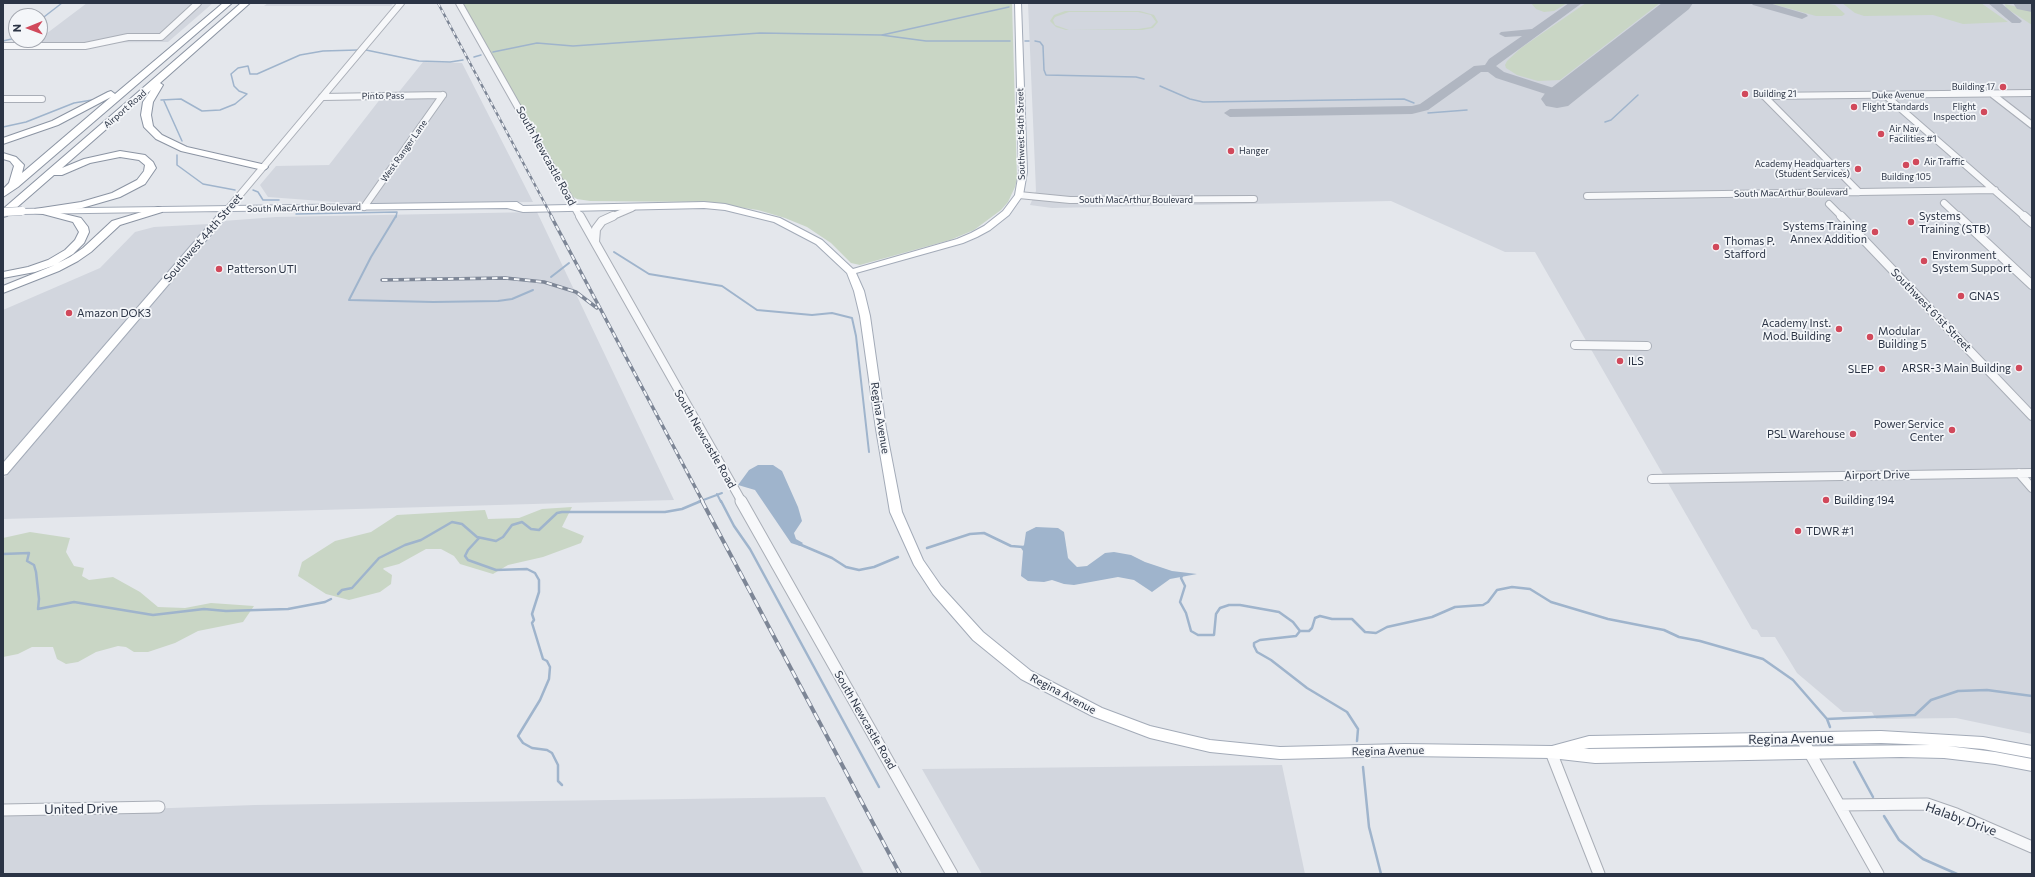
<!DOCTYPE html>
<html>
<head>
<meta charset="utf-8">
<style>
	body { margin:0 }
	#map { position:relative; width:2035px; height:877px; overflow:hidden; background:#e4e7ec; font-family:Commissioner,sans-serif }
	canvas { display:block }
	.frame { position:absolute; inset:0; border:4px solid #2b3445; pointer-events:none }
	.north { position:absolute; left:8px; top:8px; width:40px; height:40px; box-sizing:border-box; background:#f4f6f9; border:1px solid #a4a8b1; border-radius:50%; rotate:269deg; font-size:11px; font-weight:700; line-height:16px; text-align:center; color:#2b3445 }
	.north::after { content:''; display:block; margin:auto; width:14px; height:18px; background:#d1495b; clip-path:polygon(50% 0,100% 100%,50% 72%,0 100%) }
</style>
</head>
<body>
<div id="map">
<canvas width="2035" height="877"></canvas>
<div class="frame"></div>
<div class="north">N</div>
</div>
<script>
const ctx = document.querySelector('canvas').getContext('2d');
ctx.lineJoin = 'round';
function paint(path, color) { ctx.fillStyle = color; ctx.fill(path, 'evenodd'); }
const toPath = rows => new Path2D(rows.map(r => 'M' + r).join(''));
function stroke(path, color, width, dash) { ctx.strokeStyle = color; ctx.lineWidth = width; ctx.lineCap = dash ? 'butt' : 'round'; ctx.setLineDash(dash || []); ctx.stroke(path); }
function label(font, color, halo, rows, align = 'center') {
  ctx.font = font + ' Commissioner,sans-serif'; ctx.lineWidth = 3.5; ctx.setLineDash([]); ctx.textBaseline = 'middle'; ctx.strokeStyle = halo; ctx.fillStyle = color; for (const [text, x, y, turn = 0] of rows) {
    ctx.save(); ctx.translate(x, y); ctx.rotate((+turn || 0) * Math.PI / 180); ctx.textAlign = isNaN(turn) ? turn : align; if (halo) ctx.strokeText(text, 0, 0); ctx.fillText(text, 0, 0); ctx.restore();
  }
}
paint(toPath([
	[87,3,213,3,168,42,34,43],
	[268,3,394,3,391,6,264,6],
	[1028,3,2032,3,2032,734,1956,718,1876,719,1872,712,1843,712,1797,673,1775,637,1761,637,1757,630,1752,629,1535,252,1505,252,1391,201,1052,208,1030,205,1036,191],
	[423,62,462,63,533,202,362,204,268,197,260,185,276,166,329,165,381,98,394,98],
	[537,212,674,500,3,519,3,479,223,221,276,217],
	[209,224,3,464,3,310,100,268,135,232,154,227],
	[1282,765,1305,874,982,874,922,769],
	[825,797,864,874,3,874,3,814,255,805]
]), '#d2d6de');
paint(toPath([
	[461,3,1012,3,1017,179,1015,187,1008,202,1001,210,974,230,950,240,860,265,851,263,831,243,807,227,785,218,758,210,703,202,590,201,577,199,570,195],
	[1531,3,1567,3,1554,11,1544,12,1536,9],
	[1586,3,1660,3,1560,80,1538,81,1517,75,1506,68,1505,65,1507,61,1521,48],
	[1769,3,1823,3,1835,5,1845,14,1842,16,1816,16],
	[1842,3,1981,3,2008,22,1963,24,1933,15,1864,16,1855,13],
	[2005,4,2032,10,2032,25,2006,8],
	[1065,11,1140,11,1154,15,1158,22,1153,28,1142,30,1066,30,1056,27,1050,21,1054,15],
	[1069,12,1138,12,1151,15,1156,22,1151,27,1138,29,1069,30,1055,25,1053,20,1055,17],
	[572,507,562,527,584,536,581,543,543,557,508,565,493,574,460,564,454,556,441,549,426,549,399,564,384,568,383,569,392,575,391,584,380,592,349,600,326,594,298,576,302,562,335,541,371,532,397,515,485,510,488,519,519,518,542,509],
	[30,532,70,538,66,552,74,566,84,568,82,576,89,580,113,577,140,592,158,607,185,608,211,603,254,606,243,622,198,631,175,643,148,652,134,652,126,647,118,646,96,652,78,662,66,664,57,659,53,647,32,647,18,654,3,657,3,538]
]), '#c9d6c5');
paint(toPath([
	[758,465,773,465,782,471,798,507,802,521,794,533,796,539,803,543,800,546,791,543,755,490,738,485,749,470],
	[1036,527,1058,528,1064,532,1068,558,1077,567,1087,566,1105,553,1114,552,1131,555,1145,562,1172,571,1197,574,1170,579,1152,592,1134,580,1118,577,1074,585,1064,584,1052,580,1044,582,1028,581,1021,576,1023,551,1021,548,1024,545,1026,532]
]), '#9fb4cc');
stroke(toPath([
	[40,20,62,3],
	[882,35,1009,7],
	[3,41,16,38],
	[1025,41,1029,41],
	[1035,41,1040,42,1043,46,1044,70,1046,75,1136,77,1144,79],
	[366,50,419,61,450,62,463,60],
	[493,52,537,43,573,46,760,33,881,35,926,41,1010,41],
	[474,57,481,55],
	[1160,86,1190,99,1203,102,1404,99,1414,103],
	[161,100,181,99,202,111,220,110,235,104,247,94,239,91,234,86,231,74,238,68,248,66,250,74,257,74,300,55,323,51,358,50],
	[164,101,182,141],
	[1428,113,1467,110],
	[1605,122,1611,120,1638,95],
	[3,127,26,122,74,103,92,100],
	[177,155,177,165,203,184,235,190],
	[253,190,258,192,263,200,279,200],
	[296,214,397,212,396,217]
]), '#9fb4cc', 1.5);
stroke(toPath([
	[396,216,371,257,349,300,433,302,498,301,512,299,533,290],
	[614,252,649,274,722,286,757,310,812,315,832,313,852,318,856,336,869,452],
	[551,277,569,263],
	[717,494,721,502],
	[698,502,722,493]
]), '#9fb4cc', 2);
stroke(toPath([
	[721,501,734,526,750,549,879,787],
	[479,538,468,550,465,556,468,560,496,570,527,569,535,573,539,580,539,592,532,614,534,620,532,623,543,659,547,661,550,667,549,679,540,700,518,736,523,743,532,748,547,750,552,753,558,765,558,781,562,785],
	[799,544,832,558,846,567,859,570,874,567,898,557],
	[927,548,970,534,984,533,1011,546,1023,547],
	[3,554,29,553,27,561,34,565,36,572,39,599,38,609,74,602,153,615,204,609,226,611,288,609,325,602,331,599],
	[1182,576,1181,578,1185,586,1180,602,1186,613,1191,631,1198,635,1214,635,1216,614,1220,608,1229,605,1240,605,1279,612,1293,622,1300,631],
	[338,594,342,590,352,588,379,558,405,545,421,540,452,522,462,524,477,537,496,541,503,537,512,525,522,522,531,529,539,530,557,513,562,512,665,512,682,509,701,501],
	[1300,631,1309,631,1312,628,1315,618,1320,616,1332,619,1352,619,1365,632,1376,633,1387,627,1432,617,1455,607,1483,605,1488,602,1497,590,1512,587,1530,589,1551,602,1608,619,1664,630,1679,637,1700,641,1763,659,1793,680,1827,719,1915,715,1931,700,1958,691,1987,690,2032,696],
	[1300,631,1296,636,1260,640,1254,643,1254,646,1257,652,1271,660,1307,688,1347,712,1358,729,1357,741],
	[1827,719,1830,727],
	[1854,762,1873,797],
	[1363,767,1369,827,1381,874],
	[1884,816,1899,840,1923,859,1957,874]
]), '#9fb4cc', 2.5);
paint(toPath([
	[1569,3,1582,3,1496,66,1504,72,1566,92,1568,95,1566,98,1558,98,1496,78,1488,72,1481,72,1428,110,1412,114,1230,117,1224,113,1230,109,1412,106,1420,104,1474,66,1485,65,1489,59,1522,36,1505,37,1499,34,1501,32,1532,29,1569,3],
	[1751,3,1769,3,1806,14,1808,16,1802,19,1753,5,1751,3],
	[1988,3,2001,3,2022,21,2020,23,2012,23,1988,3]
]), '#b0b6c1');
paint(toPath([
	[1662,3,1693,3,1689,9,1568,106,1557,108,1546,106,1541,99,1546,92,1662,3],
	[2013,3,2032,3,2032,12,2017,9,2013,3]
]), '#b0b6c1');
const minorFar2 = toPath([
	[459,3,580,217],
	[3,46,85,46,128,37,161,37,198,3],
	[1992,94,2032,125],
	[1885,95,2025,217],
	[1764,96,2032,93],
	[1764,96,1859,192],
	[322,97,443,95],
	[3,99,42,99],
	[1019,195,1070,200,1254,199],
	[1587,196,1995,190],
	[1944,203,1959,217],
	[1829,204,1842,217],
	[364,207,443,95],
	[228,209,401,3],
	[611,217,632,208]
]);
const minorFar1 = toPath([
	[580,216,742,502],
	[1841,216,2032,416],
	[1958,216,2032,285],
	[2024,216,2032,223],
	[595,242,596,229,602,221,613,216],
	[1575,345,1647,346],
	[2019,473,2032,488],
	[1652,479,2032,473]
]);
const minor = toPath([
	[741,501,952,874],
	[1802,739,1878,874],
	[1551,752,1599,874],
	[1839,805,1927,804,1956,814,2032,847],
	[3,810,159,807]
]);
const major = toPath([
	[1015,3,1021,3,1027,172,1023,195,1009,215,990,230,977,237,963,243,856,273,864,291,870,316,886,429,902,512,923,560,941,586,983,632,1031,671,1102,708,1150,726,1210,740,1280,747,1404,744,1552,746,1589,736,1881,731,1983,737,2032,746,2032,758,1983,749,1948,746,1995,752,2032,759,2032,771,1995,764,1944,758,1901,757,1595,763,1551,758,1404,756,1280,759,1210,752,1150,738,1092,716,1021,679,973,640,933,594,914,565,890,512,876,429,860,316,854,291,847,273,816,244,774,222,725,210,704,208,523,212,507,208,231,211,7,474,3,475,3,463,221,211,22,214,18,211,19,209,517,202,523,206,704,202,725,204,780,218,822,240,853,269,957,239,971,233,984,226,1003,211,1015,195,1019,172,1015,3],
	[1881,743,1930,745,1584,749,1589,748,1881,743]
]);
const highway = toPath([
	[223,3,232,3,18,187,3,197,3,189,9,183,14,166,10,161,3,159,3,153,16,157,24,165,22,173,111,97,58,125,3,144,3,138,52,121,108,92,111,91,115,94,223,3],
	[241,3,250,3,160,83,163,85,153,102,151,115,153,126,162,135,187,147,266,165,268,167,266,169,263,170,181,151,156,139,144,127,141,115,143,102,151,90,62,168,84,159,120,151,145,155,153,162,156,168,145,184,120,197,82,208,56,212,81,218,88,227,89,232,84,243,73,254,58,263,70,257,83,248,112,221,158,207,162,208,163,210,162,212,120,225,91,252,78,261,59,271,3,293,3,286,55,265,35,272,3,278,3,272,28,267,48,260,65,250,75,240,79,232,73,222,43,214,35,213,34,211,35,209,81,202,112,193,137,180,144,171,145,165,139,160,120,157,90,163,62,175,54,175,7,216,3,217,3,209,241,3]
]);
stroke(minorFar2, '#a9aeb7', 8);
stroke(minorFar1, '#a9aeb7', 10);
stroke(minor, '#a9aeb7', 13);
stroke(major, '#a3abb8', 2);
stroke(highway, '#8b94a3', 2);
stroke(minorFar2, '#f7f8fa', 6);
stroke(minorFar1, '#f7f8fa', 8);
stroke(minor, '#f7f8fa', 11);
paint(major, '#fff');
paint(highway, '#fff');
const railFar2 = toPath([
	[438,3,552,217]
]);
const railFar1 = toPath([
	[551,216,703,502],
	[382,280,505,278,544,282,576,292,597,308]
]);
const rail = toPath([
	[702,501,900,874]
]);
stroke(railFar2, '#7d8696', 2.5);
stroke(railFar1, '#7d8696', 3.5);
stroke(rail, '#7d8696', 4);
stroke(railFar2, '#f4f6f9', 1.5, [4]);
stroke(railFar1, '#f4f6f9', 2, [5.5]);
stroke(rail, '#f4f6f9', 2.5, [8]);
const majorBridge = toPath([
	[3,212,22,211]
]);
stroke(majorBridge, '#a3abb8', 9, []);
stroke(majorBridge, '#fff', 8);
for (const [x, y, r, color] of [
	[2003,87,4,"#d1495b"],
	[1745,94,4,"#d1495b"],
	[1854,107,4,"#d1495b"],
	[1984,112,4,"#d1495b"],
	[1881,134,4,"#d1495b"],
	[1231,151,4,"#d1495b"],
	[1916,162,4,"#d1495b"],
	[1906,165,4,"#d1495b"],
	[1858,169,4,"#d1495b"],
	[1911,222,4,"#d1495b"],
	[1875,232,4,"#d1495b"],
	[1716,247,4,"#d1495b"],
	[1924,261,4,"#d1495b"],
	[219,269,4,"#d1495b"],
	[1961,296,4,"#d1495b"],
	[69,313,4,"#d1495b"],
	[1839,329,4,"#d1495b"],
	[1870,337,4,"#d1495b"],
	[1620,361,4,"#d1495b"],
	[2019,368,4,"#d1495b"],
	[1882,369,4,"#d1495b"],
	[1952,430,4,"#d1495b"],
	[1853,434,4,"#d1495b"],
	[1826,500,4,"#d1495b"],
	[1798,531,4,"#d1495b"]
]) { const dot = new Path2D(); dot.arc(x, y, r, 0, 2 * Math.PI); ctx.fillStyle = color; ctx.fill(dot); stroke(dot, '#f4f6f9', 1.5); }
label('9px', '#2b3445', '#f4f6f9', [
	["Building 17",1995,87,"right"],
	["Building 21",1753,94],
	["Flight Standards",1862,107],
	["Flight",1976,107,"right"],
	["Inspection",1976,117,"right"],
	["Air Nav",1889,129],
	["Facilities #1",1889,139],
	["Hanger",1239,151],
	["Air Traffic",1924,162],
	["Academy Headquarters",1850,164,"right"],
	["(Student Services)",1850,174,"right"],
	["Building 105",1906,177,"center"]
], 'left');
label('9px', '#2b3445', '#f4f6f9', [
	["Duke Avenue",1898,95,-1],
	["Pinto Pass",383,96,-1],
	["Airport Road",125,109,-41],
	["Southwest 54th Street",1021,134,-91],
	["West Ranger Lane",404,151,-55],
	["South MacArthur Boulevard",1791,193,-1],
	["South MacArthur Boulevard",1136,200],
	["South MacArthur Boulevard",304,208,-1]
]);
label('11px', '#2b3445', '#f4f6f9', [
	["South Newcastle Road",546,156,61],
	["Southwest 44th Street",203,238,-49],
	["Southwest 61st Street",1931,310,46],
	["Regina Avenue",880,418,81],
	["South Newcastle Road",705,439,60],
	["Airport Drive",1877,475,-1],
	["Regina Avenue",1063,694,28],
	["South Newcastle Road",865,720,60],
	["Regina Avenue",1388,751,-1]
]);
label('11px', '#2b3445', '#f4f6f9', [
	["Systems",1919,216],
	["Training (STB)",1919,229],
	["Systems Training",1867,226,"right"],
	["Annex Addition",1867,239,"right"],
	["Thomas P.",1724,241],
	["Stafford",1724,254],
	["Environment",1932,255],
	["System Support",1932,268],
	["Patterson UTI",227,269],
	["GNAS",1969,296],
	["Amazon DOK3",77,313],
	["Academy Inst.",1831,323,"right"],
	["Mod. Building",1831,336,"right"],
	["Modular",1878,331],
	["Building 5",1878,344],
	["ILS",1628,361],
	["ARSR-3 Main Building",2011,368,"right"],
	["SLEP",1874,369,"right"],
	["Power Service",1944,424,"right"],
	["Center",1944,437,"right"],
	["PSL Warehouse",1845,434,"right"],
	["Building 194",1834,500],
	["TDWR #1",1806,531]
], 'left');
label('13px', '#2b3445', '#f4f6f9', [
	["Regina Avenue",1791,739,-1],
	["United Drive",81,809,-1],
	["Halaby Drive",1961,819,20]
]);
</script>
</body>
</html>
